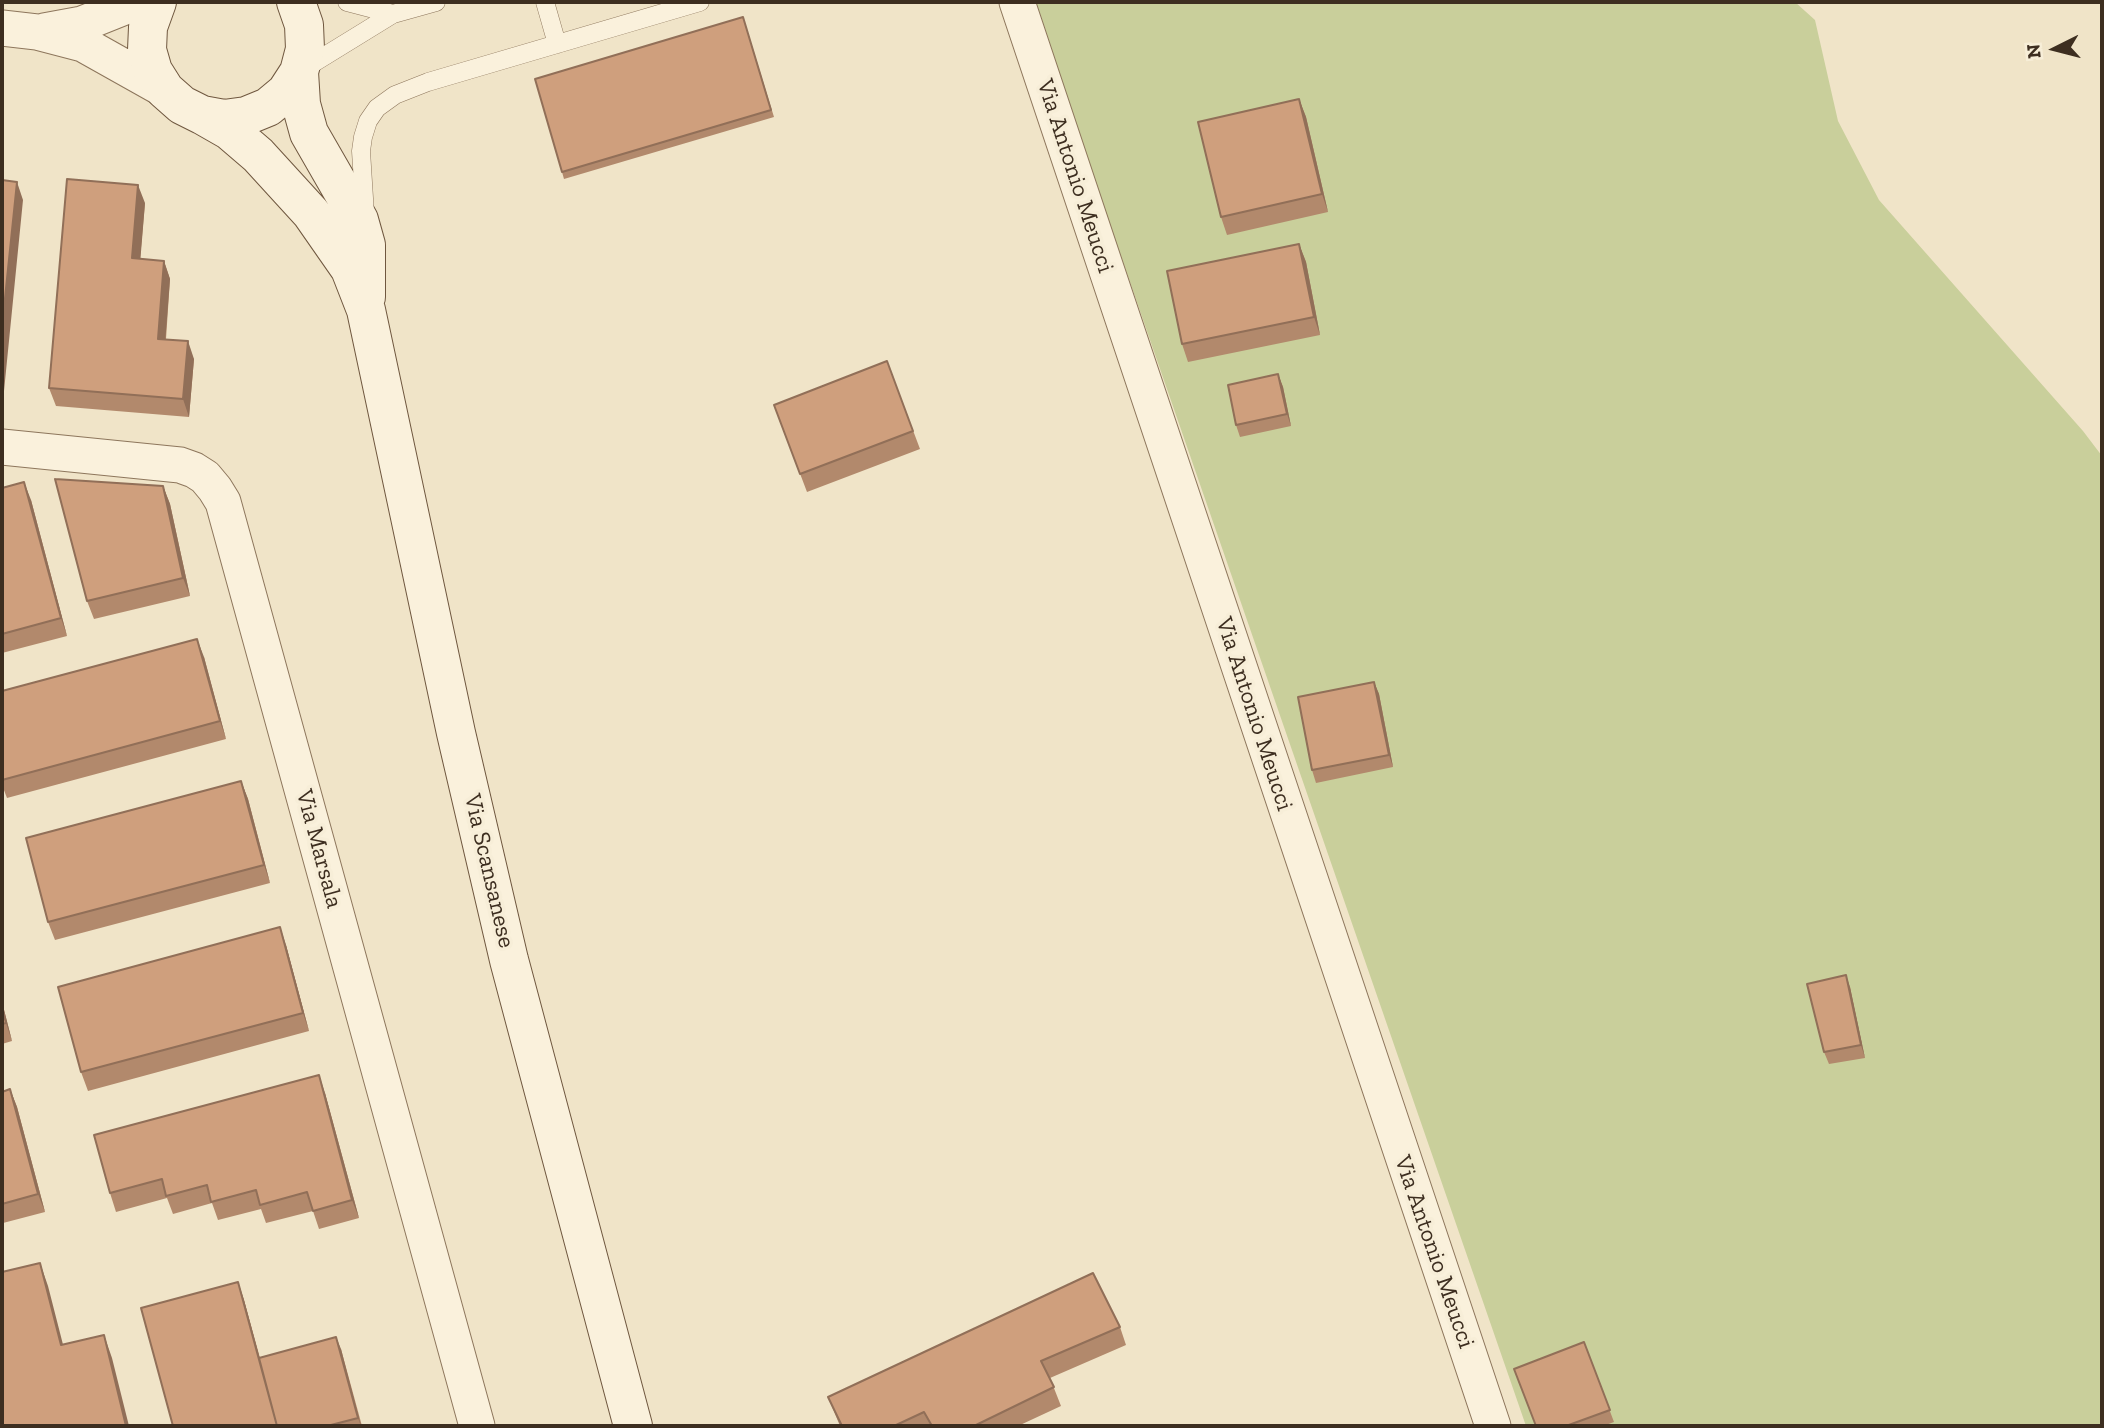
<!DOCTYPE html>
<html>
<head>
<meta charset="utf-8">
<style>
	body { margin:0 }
	#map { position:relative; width:2104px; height:1428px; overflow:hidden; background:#f0e4c8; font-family:"Zilla Slab",serif }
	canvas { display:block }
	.frame { position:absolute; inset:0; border:4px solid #3d2e20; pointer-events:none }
	.north { position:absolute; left:2020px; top:14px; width:70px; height:70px; -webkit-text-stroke:5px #f7eed8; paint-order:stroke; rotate:264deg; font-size:19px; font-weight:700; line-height:28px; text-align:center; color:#3d2e20 }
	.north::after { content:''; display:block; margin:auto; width:24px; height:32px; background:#3d2e20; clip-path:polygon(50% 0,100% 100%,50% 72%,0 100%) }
</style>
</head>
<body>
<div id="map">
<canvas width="2104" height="1428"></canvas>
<div class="frame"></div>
<div class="north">N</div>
</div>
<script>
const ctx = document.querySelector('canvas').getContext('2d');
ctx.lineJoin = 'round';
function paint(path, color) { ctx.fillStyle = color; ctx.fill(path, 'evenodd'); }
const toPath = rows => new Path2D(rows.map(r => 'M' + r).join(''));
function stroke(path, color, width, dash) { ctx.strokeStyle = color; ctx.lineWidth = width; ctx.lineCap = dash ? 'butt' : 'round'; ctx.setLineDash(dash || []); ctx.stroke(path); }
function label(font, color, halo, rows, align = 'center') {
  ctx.font = font + ' "Zilla Slab",serif'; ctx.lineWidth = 7; ctx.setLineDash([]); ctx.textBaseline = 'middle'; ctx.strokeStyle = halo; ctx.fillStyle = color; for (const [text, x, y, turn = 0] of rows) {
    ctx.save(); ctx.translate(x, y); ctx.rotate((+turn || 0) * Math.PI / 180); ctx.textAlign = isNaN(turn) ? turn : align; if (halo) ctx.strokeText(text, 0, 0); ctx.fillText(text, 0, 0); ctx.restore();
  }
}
paint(toPath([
	[1033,2,1795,2,1815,20,1838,121,1879,200,2083,431,2102,456,2102,1426,1526,1426]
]), '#c9cf9b');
const lane = toPath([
	[347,2,393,14],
	[545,2,557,44],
	[302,70,393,14,436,2],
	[365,214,361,151,363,137,368,121,377,108,395,95,428,82,700,2]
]);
const street = toPath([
	[1017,2,1493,1426],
	[2,28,37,32,83,44,165,90],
	[44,31,82,24,137,2],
	[2,447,180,465,194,470,205,477,215,489,223,502,477,1426]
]);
const secondary = toPath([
	[157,2,148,27,147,50,153,71,165,90,182,105,202,115,224,119,246,116,268,107,286,92,299,72,305,49,304,25,296,2],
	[299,72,301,104,309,133,359,220,366,245,366,297],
	[202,115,230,131,258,155,311,213,350,269,366,310,456,733,509,960,633,1426]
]);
stroke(lane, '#8d765c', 19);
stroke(street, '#8d765c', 37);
stroke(secondary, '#6f573f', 40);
stroke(lane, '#faf1dc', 18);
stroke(street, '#faf1dc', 35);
stroke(secondary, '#faf1dc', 38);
paint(toPath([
	[745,23,774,117,564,179,562,172],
	[1299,99,1306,117,1328,212,1227,235,1221,217],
	[145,203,140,259,164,261,170,279,166,339,194,359,189,417,56,406,49,388],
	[1299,244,1306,262,1320,335,1188,362,1182,344],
	[887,361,920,449,807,492,774,405],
	[1278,374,1283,387,1291,426,1240,437,1236,425],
	[163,486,170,504,190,596,94,619,87,601],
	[2,488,31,500,67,636,2,653],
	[204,657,226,739,7,798,2,785,2,691],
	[1374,682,1379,694,1393,767,1316,783,1312,770],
	[241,781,248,799,270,883,55,940,48,922],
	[286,945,309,1031,88,1091,81,1072],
	[1850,987,1865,1058,1829,1064,1824,1052],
	[2,1002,12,1041,2,1044],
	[10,1089,17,1107,45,1212,3,1223,2,1219,2,1092],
	[325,1093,359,1218,319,1229,313,1211,266,1223,261,1209,218,1220,212,1203,173,1214,167,1198,116,1212,110,1193],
	[238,1282,244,1300,260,1358,341,1349,362,1426,173,1426],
	[1120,1327,1126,1345,1050,1378,1061,1406,1018,1426,840,1426,828,1397],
	[1584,1342,1614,1422,1603,1426,1536,1426]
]), '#b2896c');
paint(toPath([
	[1299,99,1306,117,1328,212,1322,194],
	[17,182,23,200,4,391,2,386,2,327],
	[138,185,145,203,139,276,132,258],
	[1299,244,1306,262,1320,335,1314,317],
	[164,261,170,279,164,357,158,339],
	[188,341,194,359,189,417,183,399],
	[1278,374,1283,387,1291,426,1287,414],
	[24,482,31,500,67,636,61,618],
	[163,486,170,504,190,596,183,578],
	[197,639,204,657,226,739,220,721],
	[1374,682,1379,694,1393,767,1389,755],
	[241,781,248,799,270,883,264,865],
	[280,927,286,945,309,1031,303,1013],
	[1846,975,1850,987,1865,1058,1861,1045],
	[2,1002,12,1041,6,1023,2,1008],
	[319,1075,325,1093,359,1218,352,1200],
	[10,1089,17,1107,45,1212,38,1194],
	[40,1263,48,1286,69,1368,61,1345],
	[238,1282,244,1300,278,1426,277,1426],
	[104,1335,112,1358,129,1426,126,1426],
	[336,1337,341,1349,361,1426,358,1418]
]), '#916f58');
const building = toPath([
	[743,17,771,110,562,172,535,79,743,17],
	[1299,99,1322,194,1221,217,1198,122,1299,99],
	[67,179,138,185,132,258,164,261,158,339,188,341,183,399,49,388,67,179],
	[2,180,17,182,2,327,2,180],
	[1299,244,1314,317,1182,344,1167,271,1299,244],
	[887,361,913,431,800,474,774,405,887,361],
	[1278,374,1287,414,1236,425,1228,385,1278,374],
	[55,479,163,486,183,578,87,601,55,479],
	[24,482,61,618,2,634,2,488,24,482],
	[197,639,220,721,2,780,2,691,197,639],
	[1374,682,1389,755,1312,770,1298,697,1374,682],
	[241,781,264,865,48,922,26,838,241,781],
	[280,927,303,1013,81,1072,58,987,280,927],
	[1846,975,1861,1045,1824,1052,1807,984,1846,975],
	[2,1008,6,1023,2,1024,2,1008],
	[319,1075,352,1200,313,1211,307,1192,260,1205,256,1190,211,1202,207,1185,166,1196,162,1179,110,1193,94,1135,319,1075],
	[10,1089,38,1194,2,1204,2,1092,10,1089],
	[40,1263,61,1345,104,1335,126,1426,2,1426,2,1272,40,1263],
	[1093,1273,1120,1327,1041,1361,1054,1387,974,1426,932,1426,924,1412,894,1426,842,1426,828,1397,1093,1273],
	[238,1282,277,1426,173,1426,141,1308,238,1282],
	[336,1337,358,1418,327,1426,277,1426,259,1358,336,1337],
	[1584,1342,1610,1410,1566,1426,1536,1426,1514,1369,1584,1342]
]);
paint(building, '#cf9f7d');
stroke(building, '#916f58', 2);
label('24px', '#3d2e20', '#f7eed8', [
	["Via Antonio Meucci",1075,176,72],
	["Via Antonio Meucci",1254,714,72],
	["Via Marsala",319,849,75],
	["Via Scansanese",489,871,77],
	["Via Antonio Meucci",1434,1252,71]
]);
</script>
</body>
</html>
